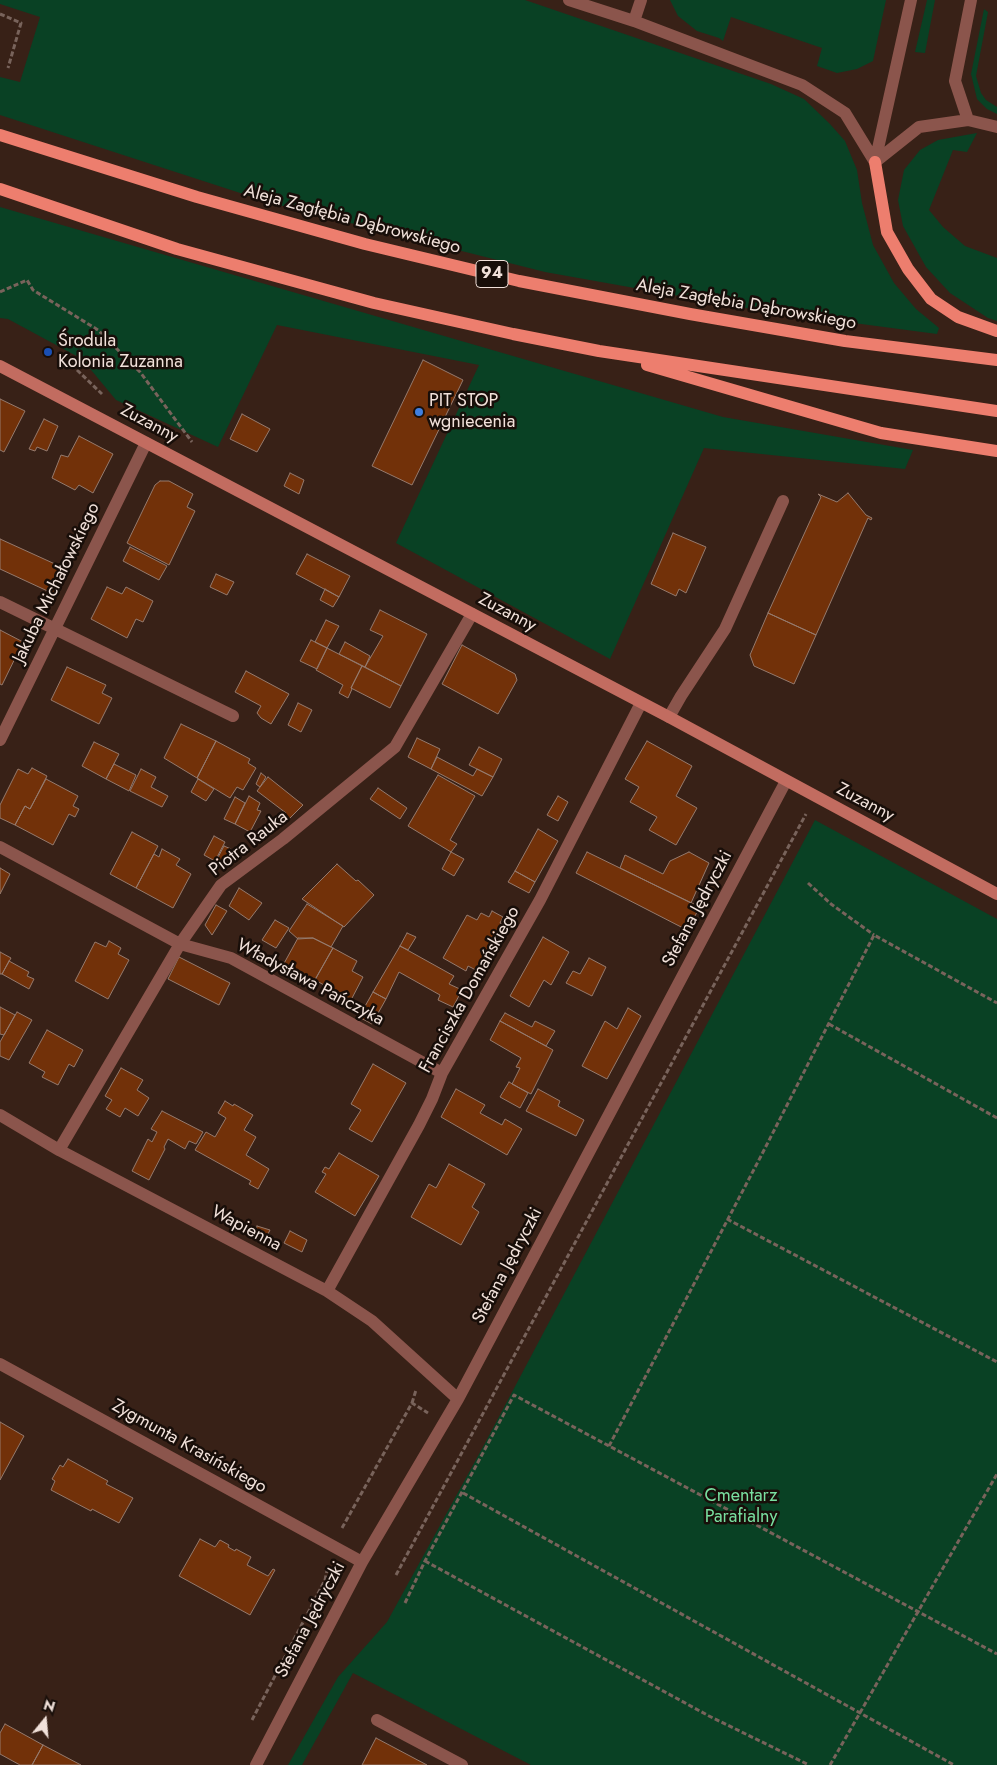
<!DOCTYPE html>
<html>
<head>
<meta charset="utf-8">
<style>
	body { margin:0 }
	#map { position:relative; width:997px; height:1765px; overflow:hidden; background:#382117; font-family:Jost,sans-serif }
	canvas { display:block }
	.north { position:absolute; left:20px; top:1695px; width:50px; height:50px; -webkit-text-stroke:4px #180e09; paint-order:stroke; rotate:17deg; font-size:14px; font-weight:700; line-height:20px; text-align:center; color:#f1e1da }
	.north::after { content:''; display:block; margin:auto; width:18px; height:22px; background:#f1e1da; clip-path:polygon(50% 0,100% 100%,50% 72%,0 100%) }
</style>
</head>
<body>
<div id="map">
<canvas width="997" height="1765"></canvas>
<div class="north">N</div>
</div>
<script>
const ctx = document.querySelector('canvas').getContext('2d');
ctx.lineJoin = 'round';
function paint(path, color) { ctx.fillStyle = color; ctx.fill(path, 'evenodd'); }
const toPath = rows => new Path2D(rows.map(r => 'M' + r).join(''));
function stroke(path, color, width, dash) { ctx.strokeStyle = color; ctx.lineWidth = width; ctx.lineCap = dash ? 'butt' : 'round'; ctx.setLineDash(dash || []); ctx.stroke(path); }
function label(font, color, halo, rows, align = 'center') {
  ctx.font = font + ' Jost,sans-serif'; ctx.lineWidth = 5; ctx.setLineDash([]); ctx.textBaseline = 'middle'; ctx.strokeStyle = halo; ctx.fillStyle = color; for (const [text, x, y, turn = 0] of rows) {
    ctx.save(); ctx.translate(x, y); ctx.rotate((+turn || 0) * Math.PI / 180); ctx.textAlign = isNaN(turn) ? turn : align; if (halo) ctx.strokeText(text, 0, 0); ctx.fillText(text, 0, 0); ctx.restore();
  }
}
paint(toPath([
	[0,0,525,0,771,84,804,99,830,124,845,141,857,170,862,203,873,245,894,283,916,309,939,328,937,334,763,311,545,272,271,203,0,115,0,77,20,82,40,17,0,4],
	[670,0,886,0,873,61,857,69,837,73,817,66,822,48,731,17,723,41,719,38,697,31,678,16],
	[927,0,935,0,925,53,915,52],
	[984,9,988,12,976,76,981,93,986,100,997,107,997,114,987,109,977,99,971,74],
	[977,133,967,152,953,150,929,210,943,227,965,246,997,258,997,321,988,318,950,293,926,267,903,226,898,200,904,170,920,150,938,140],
	[0,207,723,417,913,450,905,469,704,448,610,659,396,543,479,365,277,325,218,447,116,400,82,359,8,319,0,318],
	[815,820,997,919,997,1765,531,1765,353,1673,302,1765,288,1765,338,1677,387,1622,484,1445]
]), '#094124');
const building = toPath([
	[423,360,463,380,412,485,372,466,423,360],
	[0,399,25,411,4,452,0,450,0,399],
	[242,414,270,429,257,452,230,439,242,414],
	[44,419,58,426,47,451,37,447,35,451,29,449,44,419],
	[79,436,113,454,93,493,79,485,75,490,52,478,61,455,68,457,79,436],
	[290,473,304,480,299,494,284,486,290,473],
	[160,481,169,481,193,494,187,507,195,511,169,565,127,543,155,485,160,481],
	[848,493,866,515,872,518,871,520,868,518,816,635,768,613,821,497,818,494,837,502,848,493],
	[673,533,706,547,686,593,679,589,676,596,651,584,673,533],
	[0,539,66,569,54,594,0,569,0,539],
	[130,547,167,566,159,580,123,561,130,547],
	[307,554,350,576,339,597,296,574,307,554],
	[216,574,234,582,227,595,210,587,216,574],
	[107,587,122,594,126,587,153,601,143,622,136,619,127,638,91,619,107,587],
	[325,589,339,597,333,607,320,600,325,589],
	[380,610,427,634,401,686,365,667,383,636,370,630,380,610],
	[768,613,816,635,794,684,754,666,750,655,768,613],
	[326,620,339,626,327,648,315,642,326,620],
	[0,630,23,642,2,685,0,684,0,630],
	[311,640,327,648,317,669,300,661,311,640],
	[345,642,370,656,365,667,339,654,345,642],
	[462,645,515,674,517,680,498,714,442,684,462,645],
	[327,648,362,666,351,688,352,689,348,698,339,693,343,685,316,670,327,648],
	[362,666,401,686,390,708,351,688,362,666],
	[67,667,106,685,102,693,112,698,99,724,51,700,67,667],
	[246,671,289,694,271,724,261,718,257,713,261,706,235,692,246,671],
	[298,703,312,710,301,732,288,725,298,703],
	[181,724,216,741,197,778,164,758,181,724],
	[417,738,440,749,431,769,408,757,417,738],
	[216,741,250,759,248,763,256,768,243,790,237,787,230,798,197,778,216,741],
	[647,741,692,766,676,796,697,808,676,845,649,830,657,817,630,802,639,787,625,779,647,741],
	[94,742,119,754,106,779,82,766,94,742],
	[479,747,502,759,493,777,469,765,479,747],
	[437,757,473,776,477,769,493,777,482,796,431,769,437,757],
	[114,764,136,775,129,791,106,779,114,764],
	[32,768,47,776,30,809,25,806,15,825,0,818,0,805,18,769,28,774,32,768],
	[141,769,156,777,151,787,168,796,162,807,130,791,141,769],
	[261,773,266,777,260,787,256,784,261,773],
	[438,775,475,796,450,840,457,844,451,852,408,826,438,775],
	[268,777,303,805,287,821,282,817,286,813,257,791,268,777],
	[46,779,78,796,73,806,79,809,75,817,69,814,53,845,15,825,25,806,30,809,46,779],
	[198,779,214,789,206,801,191,792,198,779],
	[378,788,407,808,400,819,370,799,378,788],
	[249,796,260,803,257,810,261,811,250,832,235,824,249,796],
	[558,796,568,802,558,821,547,815,558,796],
	[235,797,245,803,235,824,224,819,235,797],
	[538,829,558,841,535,882,515,871,538,829],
	[132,832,158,846,136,888,110,874,132,832],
	[214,836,225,842,215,861,204,855,214,836],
	[224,846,231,849,221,867,215,863,224,846],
	[162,849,180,859,176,865,191,874,173,908,136,888,154,854,159,857,162,849],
	[451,852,464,859,454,876,442,869,451,852],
	[587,852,700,907,687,930,576,873,587,852],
	[689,852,709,863,691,903,620,868,625,855,663,874,670,861,689,852],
	[337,864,356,881,358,880,374,895,344,927,302,899,337,864],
	[0,868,10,874,0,894,0,868],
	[515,871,535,882,529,893,508,882,515,871],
	[239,888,262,903,249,920,229,906,239,888],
	[307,904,343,926,331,947,313,938,298,939,289,931,307,904],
	[216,905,227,911,212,935,205,925,216,905],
	[492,911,503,917,500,923,509,928,488,967,482,964,478,971,468,966,466,971,443,958,467,915,477,920,481,913,489,917,492,911],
	[275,920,289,928,276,948,262,940,275,920],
	[407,933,416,937,408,950,400,946,407,933],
	[543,937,569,952,551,985,544,980,529,1007,510,996,543,937],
	[298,938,313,938,333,948,313,983,282,967,298,938],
	[109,941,121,948,118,954,129,960,108,999,75,981,95,942,106,947,109,941],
	[400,946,454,976,449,984,462,990,453,1007,438,1000,440,995,399,972,386,999,373,992,400,946],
	[333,948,357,961,352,971,363,977,351,1000,315,980,333,948],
	[0,952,11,958,2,974,0,974,0,952],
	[179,957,230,983,219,1005,168,979,179,957],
	[589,958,606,967,592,996,566,983,573,971,580,974,589,958],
	[9,961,29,972,27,976,34,979,29,989,2,974,9,961],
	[373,992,386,999,372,1024,359,1017,373,992],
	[0,1007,15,1015,4,1035,0,1034,0,1007],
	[628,1008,641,1016,607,1079,582,1066,605,1021,617,1029,628,1008],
	[17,1012,32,1020,9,1060,0,1056,0,1042,17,1012],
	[505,1013,532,1027,535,1021,555,1031,546,1046,500,1021,505,1013],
	[500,1021,553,1050,531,1094,512,1084,520,1068,516,1067,521,1058,490,1040,500,1021],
	[47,1030,83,1050,74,1067,69,1064,58,1085,42,1077,45,1072,29,1063,47,1030],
	[373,1064,406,1083,372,1142,349,1129,361,1110,351,1104,373,1064],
	[121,1068,143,1080,137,1090,149,1098,138,1116,125,1108,120,1117,106,1109,112,1100,105,1096,121,1068],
	[509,1082,528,1093,520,1108,500,1097,509,1082],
	[456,1089,485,1105,480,1113,502,1125,505,1119,522,1129,507,1155,441,1117,456,1089],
	[538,1089,560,1101,558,1106,584,1120,576,1136,526,1111,538,1089],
	[225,1101,233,1106,234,1104,253,1115,244,1130,256,1137,246,1155,269,1169,258,1189,249,1184,251,1181,195,1150,206,1132,215,1137,226,1118,218,1113,225,1101],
	[162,1111,203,1132,196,1144,189,1141,185,1149,168,1139,164,1147,165,1149,149,1180,132,1171,148,1139,152,1142,157,1132,151,1129,162,1111],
	[339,1153,379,1176,355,1216,315,1192,326,1174,322,1172,325,1167,329,1169,339,1153],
	[449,1164,485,1184,472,1207,479,1212,461,1245,411,1217,429,1184,436,1188,449,1164],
	[257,1226,270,1230,268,1234,273,1238,270,1243,255,1236,257,1226],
	[290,1231,307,1240,302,1252,284,1243,290,1231],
	[0,1422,24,1436,0,1480,0,1422],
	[68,1459,108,1481,106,1484,133,1498,119,1523,92,1509,91,1511,51,1490,55,1481,52,1479,60,1465,63,1467,68,1459],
	[200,1539,215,1547,220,1540,229,1545,228,1547,235,1551,236,1549,251,1557,247,1565,268,1576,273,1569,275,1570,250,1615,179,1576,200,1539],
	[5,1724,43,1745,32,1765,20,1765,0,1754,0,1733,5,1724],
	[376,1738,427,1765,362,1765,376,1738],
	[43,1745,81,1765,32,1765,43,1745]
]);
paint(building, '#723109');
stroke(building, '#957a6d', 1);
stroke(toPath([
	[0,14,21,23,8,68],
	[0,292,27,280,33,290,98,330,140,372,192,442],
	[77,370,102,394],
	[808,883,831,904,874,935],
	[829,1024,997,1118],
	[727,1219,997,1362],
	[412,1403,416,1390],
	[609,1446,761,1156,874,935,997,1003],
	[463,1493,954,1765],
	[342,1528,412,1403,428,1413],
	[425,1561,709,1716,809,1765],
	[396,1575,806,814],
	[405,1603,425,1561,514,1395,997,1654],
	[252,1720,325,1580,328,1566],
	[830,1765,997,1474]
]), '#78635b', 3, [5, 2.5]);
stroke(toPath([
	[569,0,634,21,802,85,845,113,875,162],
	[634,21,641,0],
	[968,120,955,81,971,0],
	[875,162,911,0],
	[875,162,919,127,968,120,997,127],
	[669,717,681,696,725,629,783,501],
	[377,1720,462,1765]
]), '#8b554c', 12);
stroke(toPath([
	[0,602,233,716],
	[0,740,146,443],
	[0,847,180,944,231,958,442,1073],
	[0,1115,59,1150,327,1291,372,1321,458,1399],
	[59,1150,180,944,221,885,283,839,395,747,472,614],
	[327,1291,419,1125,432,1099,442,1073,540,900,641,703],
	[0,1364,362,1562],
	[256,1765,362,1562,458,1399,786,781]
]), '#8b554c', 12);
stroke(toPath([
	[0,366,669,717,997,894]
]), '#c26c60', 12);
stroke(toPath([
	[0,135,197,197,365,244,519,281,690,314,845,341,997,360],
	[875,162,887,232,908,269,931,299,958,317,997,331],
	[0,189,177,249,374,303,513,334,599,351,997,411],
	[647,365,881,433,997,451]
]), '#ed7e6e', 12);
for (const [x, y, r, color] of [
	[48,352,5,"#1a4fb4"],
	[419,412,5,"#3f7fe0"]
]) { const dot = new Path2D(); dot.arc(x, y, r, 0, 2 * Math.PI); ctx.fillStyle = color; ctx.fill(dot); stroke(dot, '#180e09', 2); }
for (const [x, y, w] of [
	[492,274,32]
]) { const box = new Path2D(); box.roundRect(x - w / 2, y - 13.5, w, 27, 4); ctx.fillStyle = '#180e09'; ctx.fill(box); stroke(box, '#f1e1da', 1); }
label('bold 16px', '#f1e1da', null, [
	["94",492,274]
]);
label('18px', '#f1e1da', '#180e09', [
	["Aleja Zagłębia Dąbrowskiego",352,220,15],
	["Aleja Zagłębia Dąbrowskiego",746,305,10],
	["Zuzanny",149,424,28],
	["Jakuba Michałowskiego",57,583,-64],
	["Zuzanny",507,613,28],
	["Zuzanny",865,803,28],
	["Piotra Rauka",249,844,-38],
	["Stefana Jędryczki",698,909,-62],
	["Władysława Pańczyka",310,983,28],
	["Franciszka Domańskiego",470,990,-61],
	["Wapienna",246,1229,28],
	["Stefana Jędryczki",508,1266,-62],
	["Zygmunta Krasińskiego",189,1447,29],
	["Stefana Jędryczki",311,1620,-62]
]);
label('18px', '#f1e1da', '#180e09', [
	["Środula",58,342],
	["Kolonia Zuzanna",58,363],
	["PIT STOP",429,402],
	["wgniecenia",429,423]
], 'left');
label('18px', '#79e0a0', '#180e09', [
	["Cmentarz",741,1497],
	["Parafialny",741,1518]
]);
</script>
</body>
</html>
